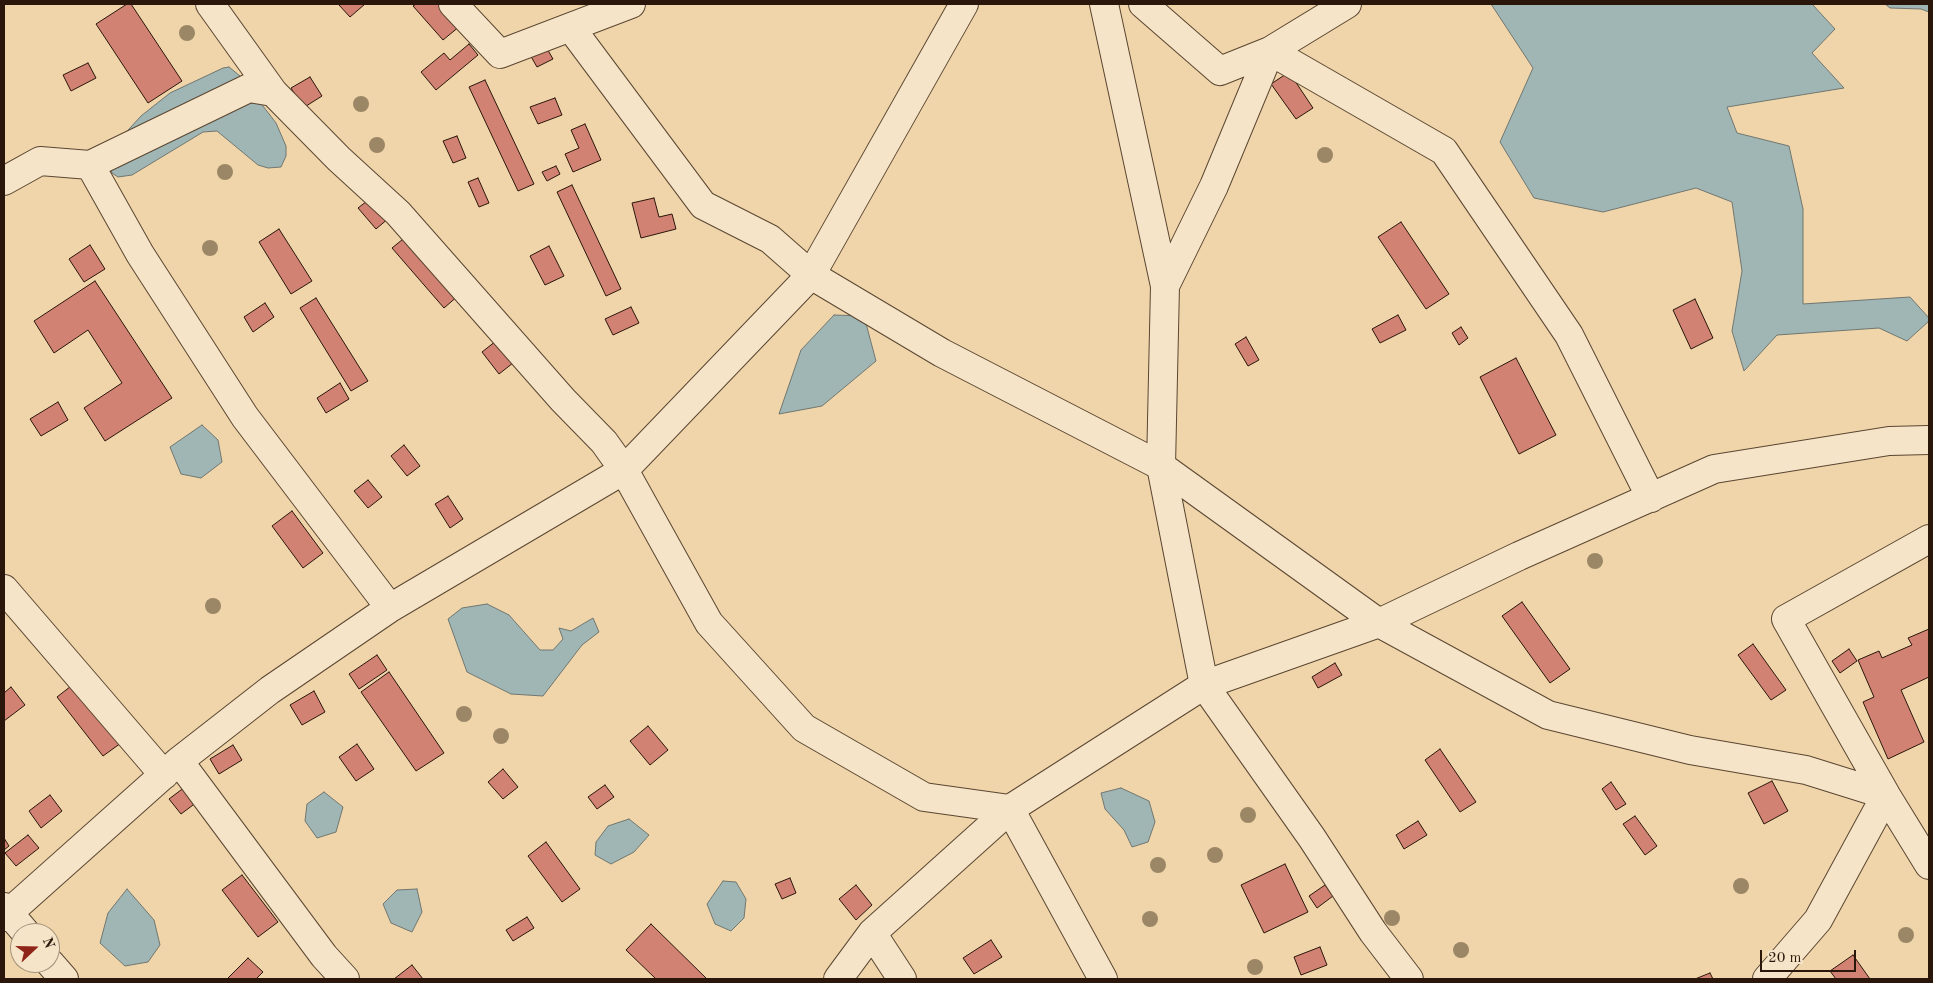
<!DOCTYPE html>
<html>
<head>
<meta charset="utf-8">
<style>
	body { margin:0 }
	#map { position:relative; width:1933px; height:983px; overflow:hidden; background:#efd5a9; font-family:"Old Standard TT",serif }
	canvas { display:block }
	.frame { position:absolute; inset:0; border:5px solid #2a160b; pointer-events:none }
	.north { position:absolute; left:10px; top:923px; width:50px; height:50px; box-sizing:border-box; background:#f5e4c7; border:1px solid #a4927c; border-radius:50%; rotate:69deg; font-size:14px; font-weight:700; line-height:20px; text-align:center; color:#2a160b }
	.north::after { content:''; display:block; margin:auto; width:18px; height:22px; background:#8f2418; clip-path:polygon(50% 0,100% 100%,50% 72%,0 100%) }
	.scale { position:absolute; left:1760px; top:950px; width:96px; height:22px; box-sizing:border-box; border:2px solid #2a160b; border-top:0; padding-left:6px; font-size:15px; line-height:18px; white-space:nowrap; color:#2a160b; -webkit-text-stroke:4px #f5e4c7; paint-order:stroke }
</style>
</head>
<body>
<div id="map">
<canvas width="1933" height="983"></canvas>
<div class="frame"></div>
<div class="north">N</div>
<div class="scale">20 m</div>
</div>
<script>
const ctx = document.querySelector('canvas').getContext('2d');
ctx.lineJoin = 'round';
function paint(path, color) { ctx.fillStyle = color; ctx.fill(path, 'evenodd'); }
const toPath = rows => new Path2D(rows.map(r => 'M' + r).join(''));
function stroke(path, color, width, dash) { ctx.strokeStyle = color; ctx.lineWidth = width; ctx.lineCap = dash ? 'butt' : 'round'; ctx.setLineDash(dash || []); ctx.stroke(path); }
const water = toPath([
	[1491,4,1812,4,1835,29,1812,53,1844,88,1727,107,1737,133,1789,146,1803,209,1803,304,1910,297,1929,318,1929,321,1907,341,1879,328,1777,335,1744,371,1732,331,1742,271,1732,202,1696,188,1603,212,1534,198,1500,142,1533,68,1491,4],
	[1885,4,1929,4,1929,12,1921,9,1890,8,1885,4],
	[229,67,240,76,276,123,286,146,286,156,281,167,268,168,258,165,217,131,203,132,132,175,118,177,112,173,108,161,118,141,141,116,170,93,223,68,229,67],
	[834,315,864,316,876,361,822,406,779,414,801,350,834,315],
	[202,425,218,440,222,462,201,478,181,474,170,447,202,425],
	[487,604,509,615,540,650,553,650,563,639,559,628,571,631,593,618,599,632,582,645,543,696,511,694,467,672,448,619,462,608,487,604],
	[1121,788,1149,801,1155,822,1148,842,1132,847,1124,830,1105,809,1101,793,1121,788],
	[324,792,343,807,336,832,317,838,305,821,307,804,324,792],
	[629,819,649,835,634,852,611,864,595,855,596,842,608,826,629,819],
	[723,881,736,882,746,899,744,918,731,931,715,924,707,904,723,881],
	[127,889,154,920,160,945,148,962,125,966,100,943,108,913,127,889],
	[417,889,422,912,412,932,391,923,383,904,397,890,417,889]
]);
paint(water, '#9fb6b4');
stroke(water, '#707670', 1);
const building = toPath([
	[127,4,131,4,182,81,148,103,96,24,127,4],
	[340,4,365,4,350,17,339,5,340,4],
	[416,4,441,4,460,26,443,40,413,6,416,4],
	[469,44,478,55,436,90,421,72,444,53,450,60,469,44],
	[545,45,553,59,537,67,529,53,545,45],
	[88,63,96,78,71,91,63,75,88,63],
	[1289,72,1313,108,1296,119,1271,84,1289,72],
	[310,77,322,96,303,108,291,88,310,77],
	[485,80,534,184,518,191,469,87,485,80],
	[555,98,562,115,538,124,530,107,555,98],
	[585,124,601,160,573,172,565,154,579,148,571,130,585,124],
	[457,136,466,158,453,163,443,141,457,136],
	[556,166,560,174,547,181,542,172,556,166],
	[478,178,489,203,479,207,468,182,478,178],
	[572,185,621,289,606,296,557,192,572,185],
	[371,198,389,218,376,229,358,208,371,198],
	[654,198,659,217,672,214,676,229,641,238,632,203,654,198],
	[1401,222,1449,294,1426,309,1378,237,1401,222],
	[279,229,312,281,291,294,259,242,279,229],
	[408,235,459,295,444,308,392,248,408,235],
	[90,245,105,269,84,282,69,259,90,245],
	[549,246,564,276,545,285,530,256,549,246],
	[95,281,172,398,105,441,84,408,122,383,88,330,54,353,34,321,95,281],
	[316,298,368,381,351,391,300,308,316,298],
	[1695,299,1713,338,1691,349,1673,310,1695,299],
	[265,303,274,317,253,332,244,317,265,303],
	[631,307,639,323,613,335,605,319,631,307],
	[1398,315,1406,330,1380,343,1372,329,1398,315],
	[1461,327,1468,338,1459,345,1452,333,1461,327],
	[1246,337,1259,360,1248,366,1235,344,1246,337],
	[496,341,513,363,499,374,482,352,496,341],
	[1516,358,1556,435,1519,454,1480,377,1516,358],
	[340,383,349,399,326,413,317,398,340,383],
	[58,402,68,420,41,436,30,419,58,402],
	[404,445,420,466,407,476,391,456,404,445],
	[368,480,382,497,368,508,354,491,368,480],
	[448,496,463,519,450,528,435,504,448,496],
	[292,511,323,553,303,568,272,526,292,511],
	[1522,602,1570,669,1550,683,1502,616,1522,602],
	[1929,629,1929,677,1901,690,1924,742,1888,759,1863,702,1874,697,1858,660,1879,651,1882,658,1912,645,1908,638,1929,629],
	[1753,644,1786,690,1771,700,1738,655,1753,644],
	[1849,649,1857,661,1840,673,1832,661,1849,649],
	[377,655,387,670,359,689,349,674,377,655],
	[1335,663,1342,675,1318,688,1312,677,1335,663],
	[389,672,444,753,416,771,361,692,389,672],
	[75,683,121,743,103,756,57,697,75,683],
	[11,687,25,705,4,721,4,693,11,687],
	[314,691,325,712,302,725,290,705,314,691],
	[648,726,668,750,650,765,630,741,648,726],
	[357,744,374,769,356,781,339,757,357,744],
	[233,745,242,760,219,774,210,759,233,745],
	[1440,749,1476,802,1460,812,1425,760,1440,749],
	[503,769,518,787,503,799,488,782,503,769],
	[1772,781,1788,811,1764,824,1748,793,1772,781],
	[1611,782,1626,804,1616,810,1602,789,1611,782],
	[605,785,614,797,597,809,588,797,605,785],
	[185,787,197,802,181,814,169,799,185,787],
	[50,795,62,811,41,828,29,811,50,795],
	[1635,816,1657,846,1645,855,1623,824,1635,816],
	[1418,821,1427,835,1404,849,1396,835,1418,821],
	[28,835,39,848,16,866,5,853,28,835],
	[4,838,9,846,4,850,4,838],
	[546,842,580,889,562,902,528,856,546,842],
	[1285,864,1308,912,1264,933,1241,885,1285,864],
	[242,875,278,922,258,937,222,890,242,875],
	[790,878,796,893,782,899,775,884,790,878],
	[856,885,872,905,856,920,839,899,856,885],
	[1325,885,1333,896,1317,908,1309,896,1325,885],
	[527,917,534,928,513,941,506,930,527,917],
	[651,924,707,979,656,979,626,950,651,924],
	[991,940,1002,957,974,974,963,958,991,940],
	[1320,947,1327,965,1301,975,1294,957,1320,947],
	[1853,955,1870,979,1836,979,1830,971,1853,955],
	[248,958,263,972,256,979,227,979,248,958],
	[412,965,423,979,394,979,412,965],
	[1710,973,1713,979,1695,979,1710,973]
]);
paint(building, '#d18272');
stroke(building, '#2a160b', 1);
const minor = toPath([
	[210,4,273,92,339,159,398,213,563,400,604,442,624,470,709,623,804,728,924,797,1010,809],
	[453,4,500,54,631,4],
	[1104,4,1165,286,1161,466,1204,685,1312,838,1373,932,1409,979],
	[1143,4,1220,71,1270,51,1444,151,1569,335,1651,498],
	[571,28,703,205,770,239,811,275,942,353,1161,466,1379,623,1548,715,1690,750,1806,770,1886,795,1929,865],
	[90,165,140,254,245,417,390,608],
	[4,181,40,161,90,165,249,88,273,92],
	[1165,286,1214,186,1270,51,1347,4],
	[4,589,164,775],
	[179,761,324,956,345,979],
	[1010,809,1103,979],
	[4,907,26,933],
	[4,917,179,761,270,690,390,608,624,470,811,275,964,4],
	[872,933,902,979],
	[50,963,64,979],
	[838,979,872,933,1010,809,1204,685,1379,623,1519,556,1714,469,1889,441,1929,440],
	[1767,979,1818,920,1886,795,1786,619,1929,539]
]);
stroke(minor, '#5b4632', 30);
stroke(minor, '#f5e4c7', 28);
ctx.fillStyle = '#9b8766';
for (const [x, y] of [
	[187,33],
	[361,104],
	[377,145],
	[1325,155],
	[225,172],
	[210,248],
	[1595,561],
	[213,606],
	[464,714],
	[501,736],
	[1248,815],
	[1215,855],
	[1158,865],
	[1741,886],
	[1392,918],
	[1150,919],
	[1906,935],
	[1461,950],
	[1255,967]
]) { ctx.beginPath(); ctx.arc(x, y, 8, 0, 2 * Math.PI); ctx.fill(); }
</script>
</body>
</html>
